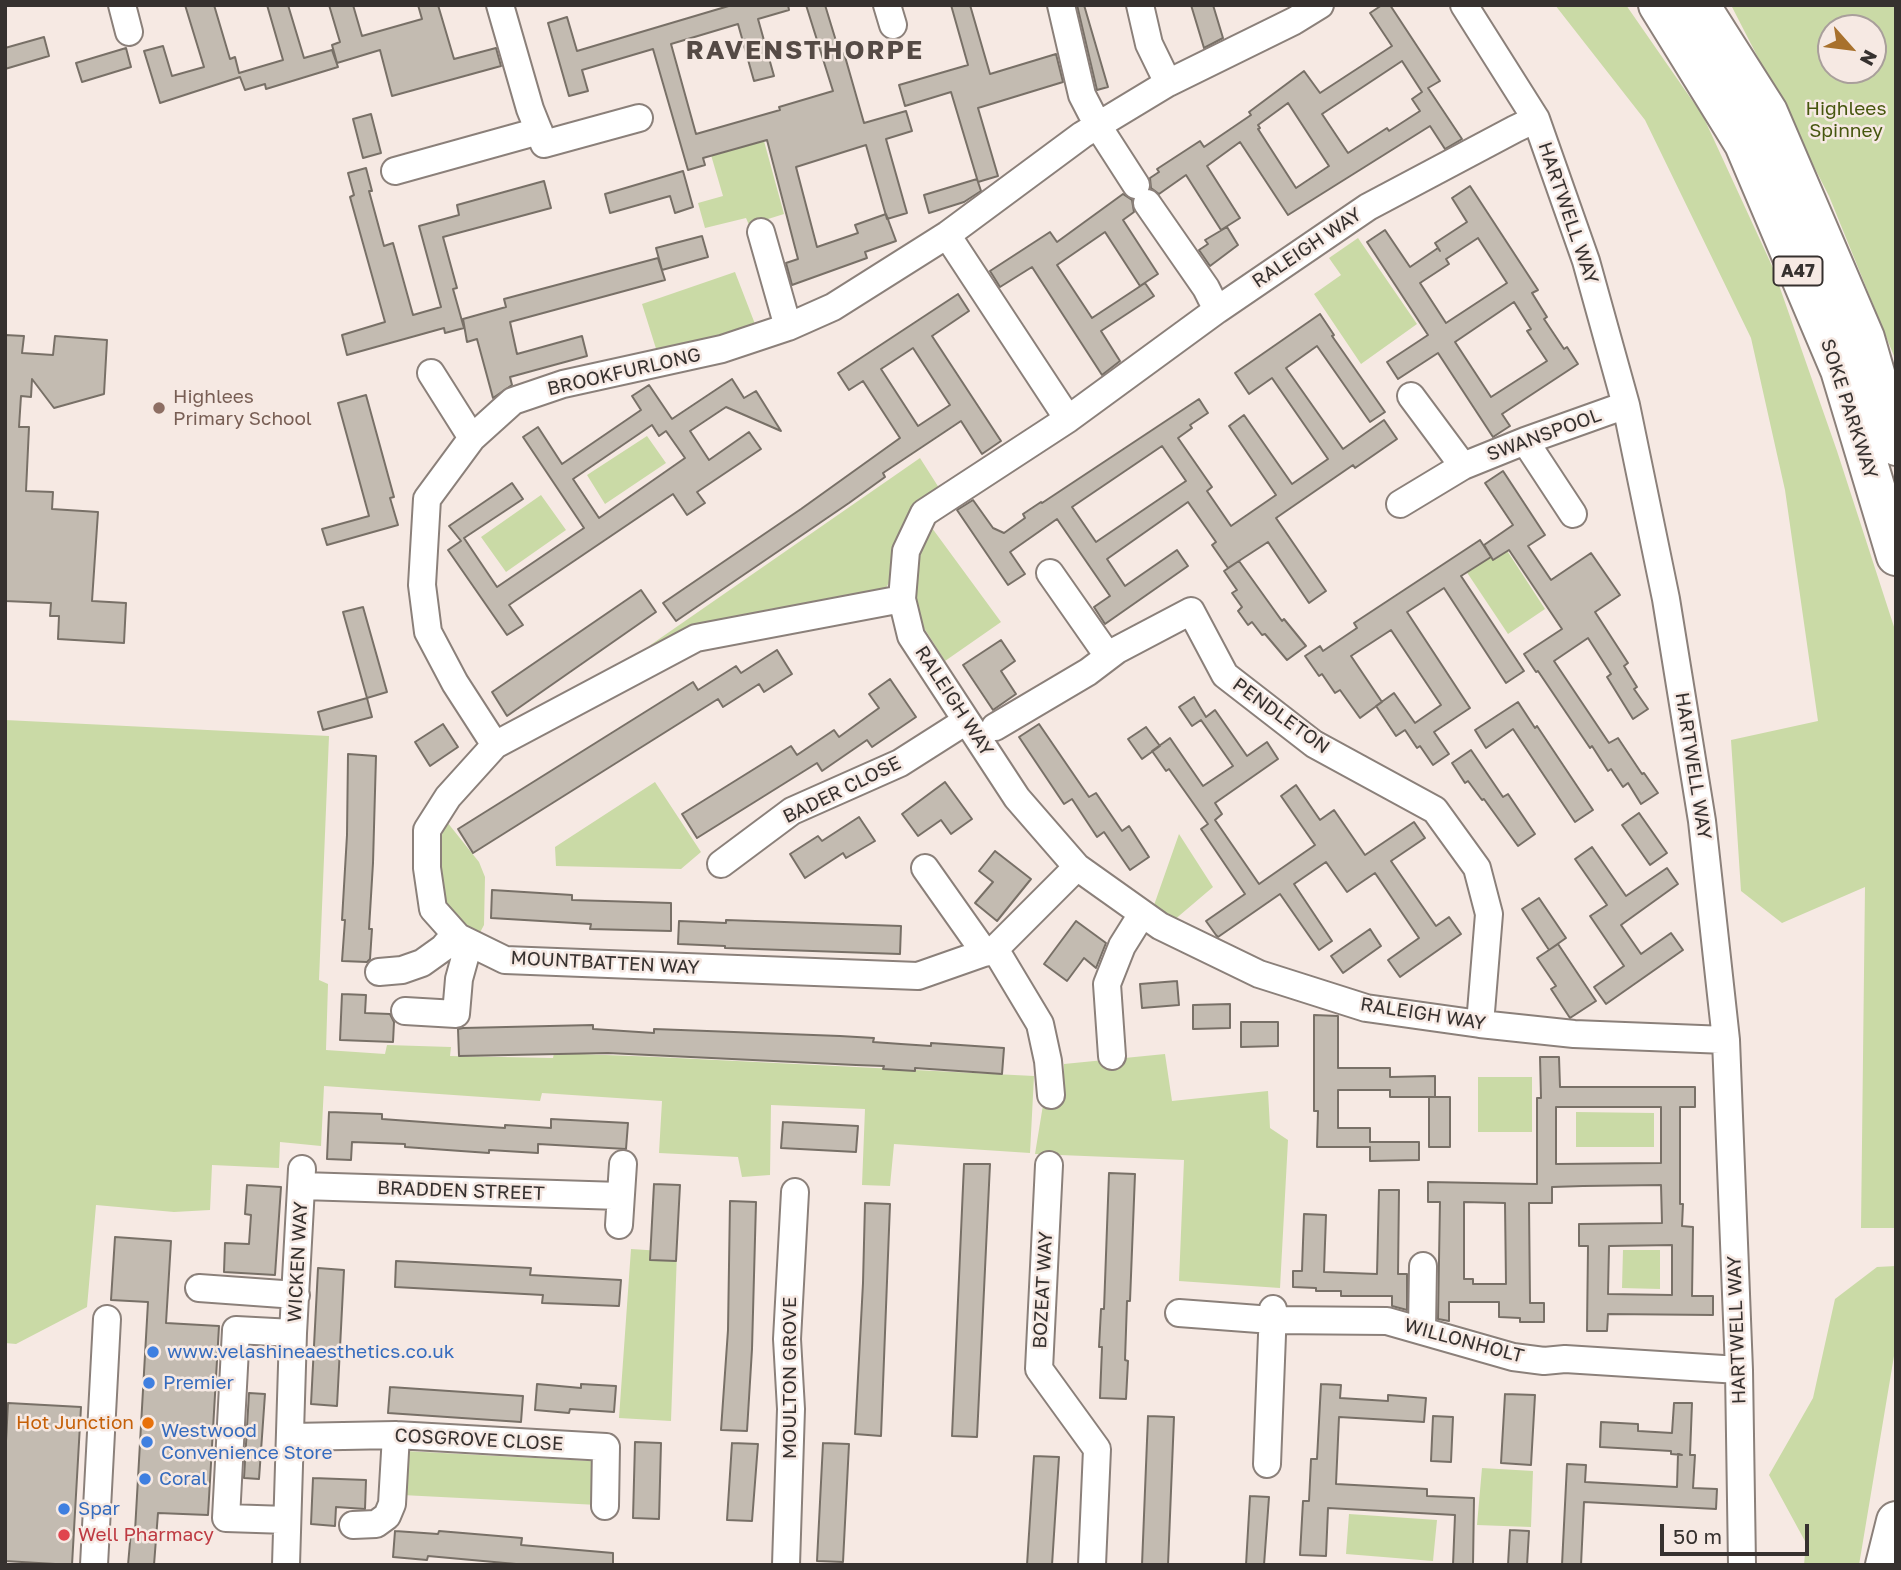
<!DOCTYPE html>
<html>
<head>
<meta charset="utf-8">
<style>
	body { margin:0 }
	#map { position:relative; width:1901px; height:1570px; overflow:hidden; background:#f6e9e3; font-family:"Golos Text",sans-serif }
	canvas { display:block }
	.frame { position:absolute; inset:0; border:7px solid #36312f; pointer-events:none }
	.north { position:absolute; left:1817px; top:14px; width:70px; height:70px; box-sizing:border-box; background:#f6e9e3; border:2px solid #a99f9b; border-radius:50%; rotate:118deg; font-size:19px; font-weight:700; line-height:28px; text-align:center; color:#36312f }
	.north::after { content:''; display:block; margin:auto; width:24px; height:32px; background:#a8712d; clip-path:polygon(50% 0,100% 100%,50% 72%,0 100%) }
	.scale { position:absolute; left:1660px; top:1524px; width:149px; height:32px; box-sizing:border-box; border:4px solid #36312f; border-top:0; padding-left:9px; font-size:21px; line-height:24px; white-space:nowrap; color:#36312f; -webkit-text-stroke:5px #f6e9e3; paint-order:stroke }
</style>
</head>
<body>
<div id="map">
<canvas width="1901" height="1570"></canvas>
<div class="frame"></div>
<div class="north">N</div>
<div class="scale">50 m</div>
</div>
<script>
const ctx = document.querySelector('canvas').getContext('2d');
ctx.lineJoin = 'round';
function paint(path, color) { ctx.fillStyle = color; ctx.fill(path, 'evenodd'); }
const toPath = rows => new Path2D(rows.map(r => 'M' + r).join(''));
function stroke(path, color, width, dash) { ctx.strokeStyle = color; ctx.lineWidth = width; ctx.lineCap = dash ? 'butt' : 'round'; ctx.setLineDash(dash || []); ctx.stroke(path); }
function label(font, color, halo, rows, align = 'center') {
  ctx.font = font + ' "Golos Text",sans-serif'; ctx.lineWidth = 5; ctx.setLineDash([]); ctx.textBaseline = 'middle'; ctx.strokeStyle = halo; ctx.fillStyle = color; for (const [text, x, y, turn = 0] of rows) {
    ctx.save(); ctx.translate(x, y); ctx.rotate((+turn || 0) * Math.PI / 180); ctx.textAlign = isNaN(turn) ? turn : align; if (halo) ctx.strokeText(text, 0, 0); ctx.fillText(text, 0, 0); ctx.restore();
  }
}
paint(toPath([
	[1555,5,1626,5,1703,116,1773,268,1837,451,1896,633,1896,1228,1861,1228,1865,887,1782,923,1741,891,1731,740,1818,721,1785,490,1751,338,1645,120],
	[1731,5,1896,5,1896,361,1829,196],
	[1831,28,1873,28,1873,70,1831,70],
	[764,141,784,214,749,225,746,218,705,228,698,203,723,196,711,155],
	[1358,238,1417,324,1361,364,1314,294,1341,275,1329,258],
	[735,272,755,324,740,337,658,355,642,304],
	[647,436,666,463,605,504,587,475],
	[920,458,941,491,897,552,890,581,884,591,843,600,770,609,720,621,649,646],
	[541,495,566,530,506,572,481,537],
	[932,528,1001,622,945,661,922,625,912,594,913,564,928,529],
	[1504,546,1545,609,1508,634,1466,571],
	[5,720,329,736,319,980,328,984,326,1050,385,1054,387,1045,451,1047,450,1056,553,1058,554,1053,657,1057,1034,1076,1030,1153,894,1144,890,1186,862,1185,865,1109,771,1105,770,1175,742,1177,738,1157,659,1153,662,1101,542,1093,540,1101,324,1086,321,1146,280,1142,279,1168,212,1165,210,1210,174,1212,96,1205,87,1307,16,1344,5,1343],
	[655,782,701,852,681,869,556,866,555,847],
	[447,822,479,862,485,877,484,925,476,940,461,931,437,890,439,841],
	[1179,834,1213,887,1173,921,1153,908],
	[1165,1054,1172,1101,1268,1091,1270,1128,1288,1140,1280,1288,1179,1281,1184,1160,1035,1154,1043,1105,1064,1103,1064,1064],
	[1478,1077,1532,1077,1532,1132,1478,1132],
	[1576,1112,1654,1113,1654,1147,1576,1147],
	[631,1249,677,1252,671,1421,619,1418],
	[1623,1250,1660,1250,1660,1289,1622,1288],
	[1896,1266,1896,1344,1859,1565,1804,1565,1806,1543,1769,1475,1813,1398,1835,1299,1877,1267],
	[405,1451,591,1461,600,1468,598,1505,402,1495],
	[1482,1468,1533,1471,1531,1527,1477,1525],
	[1349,1514,1437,1520,1433,1561,1346,1554]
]), '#cadaa6');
const building = toPath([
	[185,5,214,5,230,59,235,57,239,73,283,60,267,5,288,5,304,58,332,50,338,67,266,89,265,84,245,90,240,77,160,103,144,51,163,46,172,76,204,67,185,5],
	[329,5,353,5,362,36,422,19,418,5,438,5,454,59,496,48,501,66,392,96,380,50,337,63,332,45,340,42,329,5],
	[732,5,788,5,789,10,758,19,774,76,754,81,738,24,671,44,696,134,780,110,779,107,833,91,806,5,825,5,840,54,844,53,864,123,906,111,912,131,886,139,907,213,887,219,866,145,796,167,817,247,858,233,855,225,886,214,896,241,865,252,867,258,792,285,786,263,798,259,767,140,703,158,705,165,688,170,653,49,582,70,588,91,569,96,548,23,567,17,577,51,732,5],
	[951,5,970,5,990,74,1056,54,1063,82,978,108,998,176,978,182,951,92,905,106,899,85,968,65,951,5],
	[1077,5,1084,5,1108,87,1097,90,1077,5],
	[1191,5,1213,5,1223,38,1204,48,1191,5],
	[1382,5,1390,5,1440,81,1428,88,1462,139,1445,149,1430,126,1288,215,1240,142,1207,166,1240,218,1221,230,1186,175,1159,194,1151,188,1150,178,1159,172,1157,169,1200,141,1204,147,1251,115,1249,112,1304,71,1320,93,1392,46,1370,13,1382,5],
	[1402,61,1422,92,1412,99,1420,111,1389,131,1387,128,1348,153,1322,114,1402,61],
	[1288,103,1329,166,1296,188,1258,129,1260,128,1258,125,1288,103],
	[44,37,49,56,5,69,5,48,44,37],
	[126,48,131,67,82,82,76,63,126,48],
	[371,114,381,153,363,158,353,119,371,114],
	[366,168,372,191,369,191,384,246,393,243,413,315,441,307,419,226,459,215,457,205,544,181,551,208,443,237,457,288,453,289,464,328,445,333,444,328,347,355,342,335,385,322,350,197,354,195,348,173,366,168],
	[683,171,693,207,675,213,670,196,610,213,605,194,683,171],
	[977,179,981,191,964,202,929,213,924,195,977,179],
	[1470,186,1538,290,1532,293,1547,317,1544,319,1564,349,1567,347,1578,364,1502,414,1510,426,1493,437,1438,353,1398,379,1387,362,1428,335,1367,242,1385,230,1410,267,1438,248,1440,251,1435,243,1467,222,1452,198,1470,186],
	[1478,238,1507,283,1446,323,1420,283,1449,264,1446,259,1478,238],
	[1514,302,1531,329,1527,331,1547,361,1491,397,1455,342,1514,302],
	[1123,194,1132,200,1134,212,1123,220,1158,274,1140,286,1105,232,1057,265,1092,318,1145,283,1154,296,1101,331,1120,361,1102,375,1032,267,1000,287,990,271,1050,232,1057,242,1123,194],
	[1227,227,1238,245,1210,266,1199,250,1208,244,1205,240,1227,227],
	[702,236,708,257,662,270,656,248,702,236],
	[658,258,665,280,510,322,517,354,582,336,587,356,510,377,512,385,493,398,477,339,467,342,463,319,506,307,504,299,658,258],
	[958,294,969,311,932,336,1001,441,982,454,961,421,883,473,885,477,849,503,676,621,663,603,801,509,900,438,863,381,849,390,838,373,958,294],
	[913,348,950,405,918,426,881,369,913,348],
	[1320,314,1334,335,1332,336,1385,412,1370,422,1317,346,1286,368,1343,449,1384,420,1397,439,1355,468,1353,465,1276,518,1326,591,1309,603,1268,542,1228,568,1212,545,1216,542,1188,502,1107,559,1125,586,1177,550,1188,566,1105,624,1094,607,1110,596,1057,519,1010,552,1025,574,1008,585,957,510,973,500,993,528,1004,533,1025,518,1023,514,1041,502,1042,503,1199,399,1208,413,1190,425,1192,428,1178,438,1212,487,1207,491,1231,526,1276,495,1229,426,1244,415,1292,484,1328,459,1272,378,1249,394,1235,373,1320,314],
	[1162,446,1186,481,1096,542,1072,507,1162,446],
	[5,335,24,336,22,353,53,355,55,336,107,340,104,394,54,408,32,379,31,397,21,396,19,427,29,427,26,491,53,492,52,509,98,512,92,601,126,603,124,643,58,639,59,616,50,616,51,603,5,601,5,335],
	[732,379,744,398,756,391,781,431,726,407,690,431,709,460,749,432,761,449,697,492,705,503,687,515,673,494,509,605,523,625,507,635,448,550,461,541,449,526,512,483,523,499,464,538,497,587,584,528,523,437,538,427,562,464,641,410,632,396,649,385,672,419,732,379],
	[652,425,659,436,666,431,685,458,599,518,573,479,652,425],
	[366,395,394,497,390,498,398,525,327,545,322,529,369,516,338,403,366,395],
	[1503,471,1545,535,1528,546,1551,580,1591,553,1620,595,1595,612,1628,663,1624,666,1637,687,1634,689,1648,709,1633,719,1607,677,1611,674,1588,638,1554,661,1609,743,1618,738,1642,774,1644,773,1658,793,1641,804,1628,783,1623,787,1611,769,1608,771,1592,746,1590,748,1538,671,1536,672,1524,654,1562,629,1509,550,1493,560,1484,545,1513,525,1485,483,1503,471],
	[1480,540,1491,557,1461,576,1524,671,1506,683,1444,588,1407,612,1470,708,1434,732,1449,754,1433,765,1420,746,1417,748,1405,730,1396,736,1376,706,1394,693,1415,723,1441,705,1391,630,1351,656,1382,702,1360,718,1340,690,1335,693,1322,674,1319,676,1305,656,1320,646,1323,651,1357,628,1354,623,1480,540],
	[1239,561,1282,621,1284,619,1306,646,1287,660,1265,634,1262,635,1252,622,1248,625,1238,611,1242,607,1232,593,1237,590,1224,571,1239,561],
	[641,590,656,612,507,716,492,692,641,590],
	[363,607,387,692,367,698,343,612,363,607],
	[1001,640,1015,661,1001,671,1016,694,993,710,963,665,1001,640],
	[777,650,792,674,764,692,759,684,723,707,718,699,473,853,458,829,693,682,698,690,736,666,741,673,777,650],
	[890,679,916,717,872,747,867,740,822,771,817,763,697,838,682,814,791,746,797,755,834,730,839,737,879,708,869,694,890,679],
	[1194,697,1206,717,1215,710,1247,756,1267,742,1278,759,1215,803,1222,814,1215,820,1259,884,1315,845,1281,796,1296,785,1320,820,1334,810,1365,855,1414,822,1425,838,1391,861,1436,926,1449,917,1461,934,1400,977,1388,960,1419,938,1375,873,1347,892,1326,862,1294,884,1332,941,1319,950,1280,894,1218,937,1216,935,1206,921,1245,894,1201,829,1208,824,1169,769,1166,771,1152,751,1170,738,1203,786,1233,766,1201,720,1192,726,1179,707,1194,697],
	[367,698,372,717,323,730,318,712,367,698],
	[1518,702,1535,728,1537,726,1593,810,1575,822,1513,729,1486,748,1475,730,1518,702],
	[443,724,458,747,430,766,415,742,443,724],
	[1039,724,1089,797,1096,793,1122,831,1129,826,1149,857,1130,870,1104,832,1097,837,1072,799,1064,804,1019,737,1039,724],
	[1146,727,1160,746,1142,759,1128,739,1146,727],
	[1471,750,1503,797,1508,794,1535,834,1518,846,1484,799,1482,800,1468,781,1465,783,1452,763,1471,750],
	[348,754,376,756,373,863,369,929,372,929,370,959,367,962,342,961,345,920,342,920,347,835,348,754],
	[945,782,972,819,951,834,941,820,918,836,902,814,945,782],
	[1639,813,1667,853,1650,865,1622,825,1639,813],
	[859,817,875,841,846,858,843,853,805,878,790,854,818,836,822,841,859,817],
	[1592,847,1626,896,1667,868,1678,884,1621,925,1641,954,1671,933,1683,950,1606,1004,1594,987,1624,966,1590,916,1607,905,1575,859,1592,847],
	[995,851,1031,879,997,921,975,903,993,882,979,871,995,851],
	[492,890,572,895,572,900,671,903,671,931,590,929,591,924,491,918,492,890],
	[1539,898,1566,938,1549,950,1522,909,1539,898],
	[726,920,901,926,900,954,725,948,725,946,678,944,679,921,726,923,726,920],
	[1076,921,1106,943,1096,968,1084,958,1067,981,1044,964,1076,921],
	[1370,929,1381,946,1343,973,1331,956,1370,929],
	[1558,944,1596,1001,1570,1018,1551,989,1556,986,1537,958,1558,944],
	[1177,981,1179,1005,1142,1008,1140,984,1177,981],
	[342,994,366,995,365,1013,390,1014,394,1022,393,1042,340,1040,342,994],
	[1230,1004,1230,1028,1193,1029,1193,1005,1230,1004],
	[1314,1015,1338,1016,1338,1068,1390,1068,1390,1077,1435,1076,1435,1097,1390,1097,1390,1090,1338,1090,1338,1128,1370,1128,1370,1142,1419,1142,1419,1160,1370,1161,1370,1147,1317,1147,1318,1111,1314,1111,1314,1015],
	[1241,1022,1278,1022,1278,1046,1241,1047,1241,1022],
	[593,1025,593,1029,654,1033,654,1029,840,1036,874,1038,873,1042,901,1044,931,1046,931,1043,1004,1048,1002,1074,915,1068,915,1071,883,1069,884,1066,856,1065,608,1053,459,1056,458,1029,463,1028,593,1025],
	[1540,1057,1559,1057,1560,1087,1695,1087,1695,1107,1680,1107,1680,1204,1683,1204,1682,1226,1693,1227,1692,1296,1713,1296,1713,1315,1608,1314,1607,1331,1587,1331,1588,1246,1579,1246,1579,1224,1662,1223,1661,1185,1583,1186,1552,1187,1552,1203,1529,1203,1530,1303,1544,1303,1544,1322,1520,1322,1520,1318,1499,1317,1499,1302,1449,1302,1449,1321,1438,1319,1440,1202,1428,1202,1428,1182,1537,1184,1537,1098,1541,1098,1540,1057],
	[1556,1107,1661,1107,1661,1163,1556,1164,1556,1107],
	[1464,1202,1505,1203,1506,1284,1473,1284,1473,1279,1464,1279,1464,1202],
	[1672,1245,1672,1295,1608,1294,1609,1246,1672,1245],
	[1429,1097,1450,1097,1450,1147,1429,1147,1429,1097],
	[329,1112,382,1114,382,1119,505,1128,505,1125,551,1128,551,1119,628,1123,626,1149,538,1144,538,1153,489,1150,489,1153,405,1147,405,1144,352,1142,351,1160,327,1159,329,1112],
	[783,1122,858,1126,856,1152,781,1148,783,1122],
	[964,1164,990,1164,977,1437,952,1436,964,1164],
	[1109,1173,1135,1174,1130,1301,1127,1301,1125,1360,1128,1361,1126,1399,1100,1398,1102,1347,1099,1347,1101,1309,1104,1309,1109,1173],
	[654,1184,680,1185,676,1261,650,1260,654,1184],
	[247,1185,281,1187,275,1275,224,1272,225,1243,249,1244,251,1215,245,1214,247,1185],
	[1379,1190,1399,1190,1398,1274,1407,1274,1407,1310,1392,1306,1392,1296,1341,1296,1341,1291,1316,1291,1316,1288,1293,1287,1293,1271,1302,1271,1304,1214,1326,1215,1324,1272,1377,1274,1379,1190],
	[730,1201,756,1202,752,1349,747,1431,721,1430,728,1330,730,1201],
	[865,1203,890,1204,881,1436,855,1434,863,1283,865,1203],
	[115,1237,171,1241,166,1323,219,1326,208,1515,158,1513,154,1565,128,1565,131,1531,135,1531,148,1302,111,1300,115,1237],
	[396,1261,531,1268,530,1275,621,1280,619,1306,542,1303,543,1295,395,1287,396,1261],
	[318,1268,344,1270,337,1406,311,1404,318,1268],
	[537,1384,581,1388,581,1384,616,1386,614,1412,570,1409,569,1413,535,1410,537,1384],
	[1321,1384,1341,1385,1340,1398,1388,1401,1388,1395,1426,1398,1424,1422,1339,1417,1336,1484,1427,1489,1427,1496,1474,1498,1473,1565,1453,1565,1455,1515,1328,1508,1326,1556,1300,1555,1303,1501,1309,1501,1311,1459,1317,1459,1321,1384],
	[390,1387,523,1396,521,1422,388,1413,390,1387],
	[249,1393,265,1394,259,1479,244,1478,249,1393],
	[1505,1394,1535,1395,1531,1465,1501,1463,1505,1394],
	[8,1403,81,1407,72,1565,5,1561,5,1460,8,1403],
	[1674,1403,1692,1403,1690,1455,1695,1455,1693,1488,1717,1489,1716,1509,1584,1502,1581,1565,1562,1565,1567,1464,1586,1465,1585,1482,1677,1487,1678,1454,1682,1455,1671,1454,1671,1451,1600,1447,1601,1422,1638,1424,1638,1431,1672,1433,1674,1403],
	[1148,1416,1174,1417,1168,1565,1142,1565,1148,1416],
	[1433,1416,1453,1417,1451,1462,1431,1461,1433,1416],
	[635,1442,661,1443,659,1519,633,1518,635,1442],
	[732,1443,758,1444,752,1521,727,1520,732,1443],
	[823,1443,849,1444,843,1562,817,1561,823,1443],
	[1034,1456,1059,1457,1052,1565,1027,1565,1034,1456],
	[313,1478,366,1480,365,1509,336,1507,335,1526,311,1524,313,1478],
	[1250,1496,1269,1497,1264,1565,1246,1565,1250,1496],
	[1510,1530,1529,1531,1527,1565,1508,1565,1510,1530],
	[395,1531,438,1534,439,1531,522,1538,521,1545,613,1553,613,1565,527,1565,428,1556,427,1560,393,1557,395,1531]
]);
paint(building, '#c3bbb1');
stroke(building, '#787067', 2);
const minor = toPath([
	[122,5,129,32],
	[500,5,530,109,544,144,639,118],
	[887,5,893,25],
	[1061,5,1082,95,1098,126,1136,185],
	[1140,5,1149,44,1168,83],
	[1464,5,1536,119,1586,261,1626,405,1666,599,1702,821,1726,1040,1739,1370,1742,1565],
	[1536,119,1515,129,1368,207,1217,310,1068,419,924,513,906,551,902,599,911,636,1017,798,1077,867,1160,926,1259,974,1366,1008,1480,1024,1574,1034,1726,1040],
	[395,171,539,131],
	[1147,203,1206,288,1217,310],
	[761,232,788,327],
	[947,235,1068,419],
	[431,373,472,438],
	[1411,396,1463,466],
	[1525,441,1573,514],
	[1400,504,1463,466,1525,441,1626,405],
	[1050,573,1108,656],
	[902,599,696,638,495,745,448,797,427,830,427,868,433,909,458,937,505,960,918,976,995,949,1077,867],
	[995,727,1088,672,1117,650,1191,611,1225,675,1314,744,1435,810,1477,868,1489,914,1480,1024],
	[495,745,455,683,428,632,422,585,427,499,472,438,513,401,563,384,722,349,788,327,833,307,947,235,1082,135,1168,83,1294,21,1320,5],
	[721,864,792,811,900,763,966,721],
	[925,868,985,953],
	[995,949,1040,1024,1048,1061,1051,1095],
	[379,972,402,970,422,963,443,948,455,934],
	[405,1011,456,1014,459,979,469,943],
	[1112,1056,1107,984,1122,946,1142,914],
	[1049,1165,1039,1369,1097,1449,1092,1565],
	[302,1186,620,1196],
	[619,1225,623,1164],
	[199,1288,296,1295],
	[1179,1313,1272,1320,1387,1321,1513,1357,1544,1361,1565,1359,1739,1370],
	[1422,1330,1423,1266],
	[291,1437,396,1435,606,1447,605,1506],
	[1267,1464,1273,1309],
	[287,1520,226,1518,236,1330,293,1333],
	[353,1525,376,1524,387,1516,392,1504,396,1435],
	[94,1565,107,1319],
	[286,1565,293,1333,302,1169],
	[786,1565,791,1409,787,1339,795,1192]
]);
const highway = toPath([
	[1658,5,1744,144,1840,370,1896,556],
	[1700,5,1768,112,1865,338,1896,446],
	[1885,1565,1896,1521]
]);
stroke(minor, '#8b807a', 30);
stroke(highway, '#8b807a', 42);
stroke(minor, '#fff', 26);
stroke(highway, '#fff', 38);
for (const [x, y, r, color] of [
	[159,408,7,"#8d6e63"],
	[153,1352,7,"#3f7fe0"],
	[149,1383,7,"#3f7fe0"],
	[148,1423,7,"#e8710a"],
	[147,1442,7,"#3f7fe0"],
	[145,1479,7,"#3f7fe0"],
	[64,1509,7,"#3f7fe0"],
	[64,1535,7,"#e0444e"]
]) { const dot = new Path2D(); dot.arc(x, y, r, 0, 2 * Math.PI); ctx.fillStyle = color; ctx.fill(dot); stroke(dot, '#f6e9e3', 2.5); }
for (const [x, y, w] of [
	[1798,271,49]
]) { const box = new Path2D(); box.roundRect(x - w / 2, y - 14.5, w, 29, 5); ctx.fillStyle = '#f6e9e3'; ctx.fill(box); stroke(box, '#36312f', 2); }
label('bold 18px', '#36312f', null, [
	["A47",1798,271]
]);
label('19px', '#46560e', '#f6e9e3', [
	["Highlees",1846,109],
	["Spinney",1846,131]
]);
label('19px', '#36312f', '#f6e9e3', [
	["HARTWELL WAY",1568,213,71],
	["RALEIGH WAY",1307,248,-34],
	["BROOKFURLONG",624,372,-13],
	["SOKE PARKWAY",1849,409,72],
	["SWANSPOOL",1544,435,-20],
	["RALEIGH WAY",954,701,57],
	["PENDLETON",1281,716,36],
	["HARTWELL WAY",1693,766,81],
	["BADER CLOSE",842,790,-26],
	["MOUNTBATTEN WAY",605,963,3],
	["RALEIGH WAY",1423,1014,9],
	["BRADDEN STREET",461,1191,2],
	["WICKEN WAY",298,1262,-87],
	["BOZEAT WAY",1043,1290,-87],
	["HARTWELL WAY",1737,1330,-92],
	["WILLONHOLT",1464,1341,15],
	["MOULTON GROVE",790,1378,-90],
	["COSGROVE CLOSE",479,1440,3]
]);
label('19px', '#785e54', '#f6e9e3', [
	["Highlees",173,397],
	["Primary School",173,419]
], 'left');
label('19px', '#366cbe', '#f6e9e3', [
	["www.velashineaesthetics.co.uk",167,1352],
	["Premier",163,1383],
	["Westwood",161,1431],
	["Convenience Store",161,1453],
	["Coral",159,1479],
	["Spar",78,1509]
], 'left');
label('19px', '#c56008', '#f6e9e3', [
	["Hot Junction",134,1423]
], 'right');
label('19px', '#be3a42', '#f6e9e3', [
	["Well Pharmacy",78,1535]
], 'left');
ctx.letterSpacing = '2px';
label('bold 26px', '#554a45', '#f6e9e3', [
	["RAVENSTHORPE",805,51]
]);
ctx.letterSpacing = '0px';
</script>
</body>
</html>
